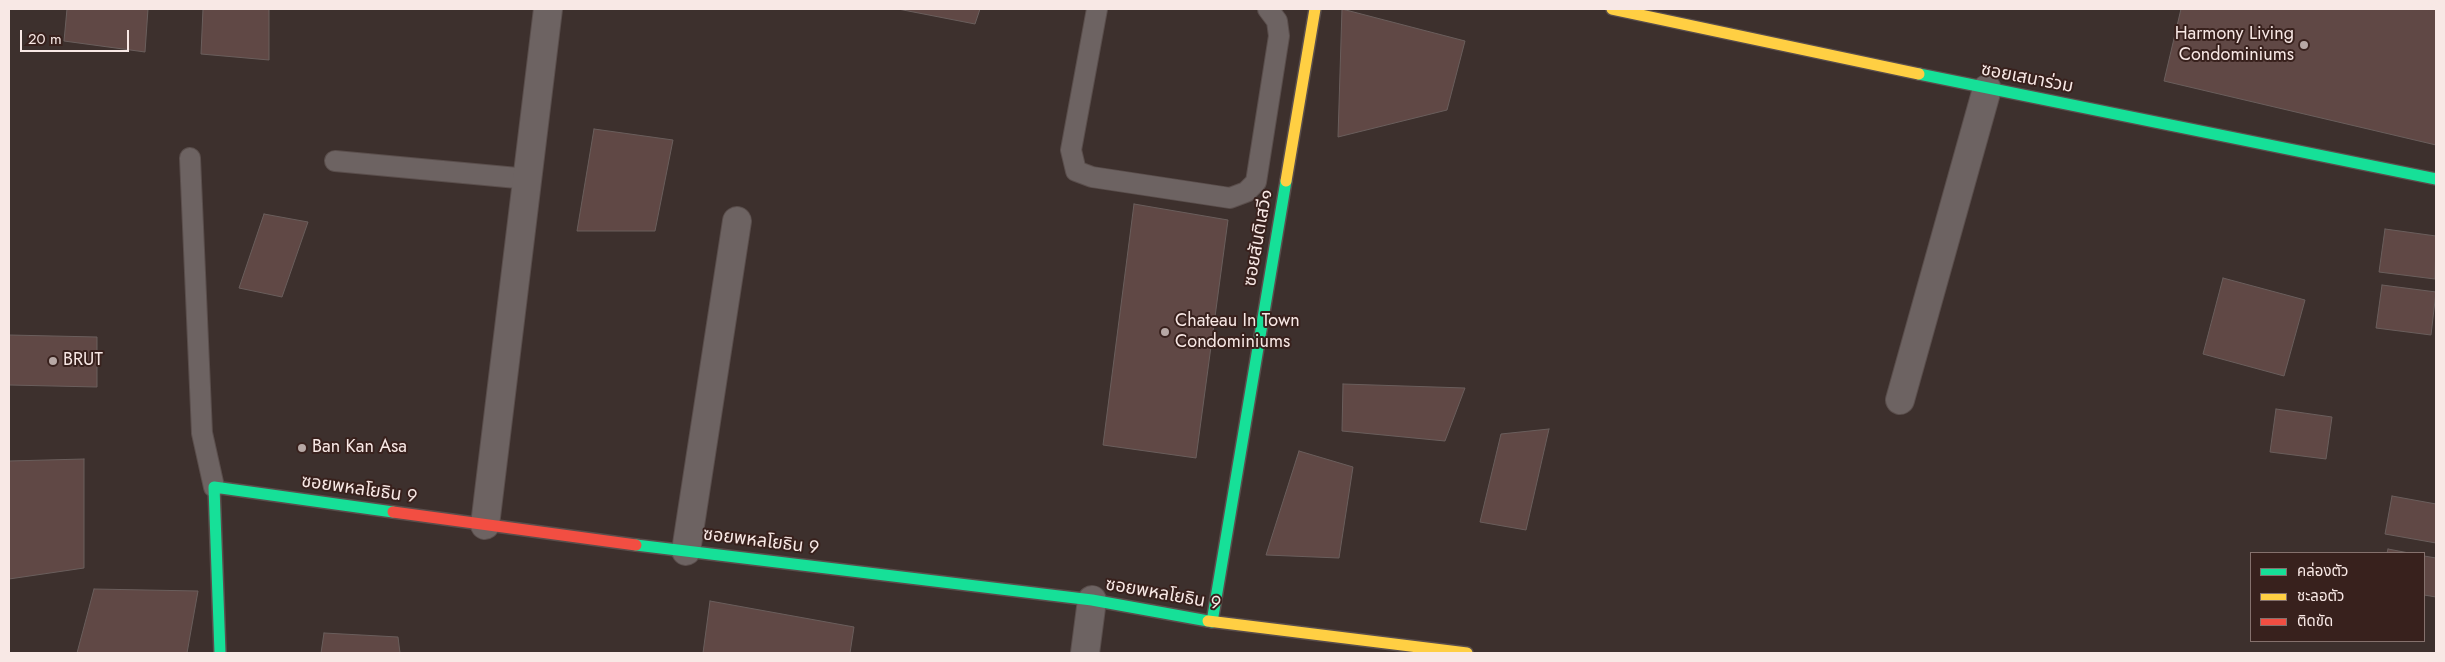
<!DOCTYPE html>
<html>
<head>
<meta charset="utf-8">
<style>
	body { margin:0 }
	#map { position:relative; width:2445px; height:662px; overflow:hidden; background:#3d302d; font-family:Jost,"Noto Sans Thai",sans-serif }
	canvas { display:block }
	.frame { position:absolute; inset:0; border:10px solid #f8e8e5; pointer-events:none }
	.legend { position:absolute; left:2250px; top:552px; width:175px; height:90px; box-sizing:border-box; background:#38211d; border:1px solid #85716d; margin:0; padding:6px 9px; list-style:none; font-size:15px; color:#f8e8e5 }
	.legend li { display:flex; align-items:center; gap:10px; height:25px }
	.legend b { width:25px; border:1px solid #85716d }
	.scale { position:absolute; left:20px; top:30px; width:109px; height:22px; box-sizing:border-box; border:2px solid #f8e8e5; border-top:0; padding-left:6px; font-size:15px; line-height:18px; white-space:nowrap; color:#f8e8e5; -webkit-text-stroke:4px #38211d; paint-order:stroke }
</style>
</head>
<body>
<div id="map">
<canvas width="2445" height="662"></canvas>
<div class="frame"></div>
<ul class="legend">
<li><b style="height:6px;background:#16e098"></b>คล่องตัว</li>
<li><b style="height:6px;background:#ffcf43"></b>ชะลอตัว</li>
<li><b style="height:6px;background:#f24e42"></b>ติดขัด</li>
</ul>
<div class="scale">20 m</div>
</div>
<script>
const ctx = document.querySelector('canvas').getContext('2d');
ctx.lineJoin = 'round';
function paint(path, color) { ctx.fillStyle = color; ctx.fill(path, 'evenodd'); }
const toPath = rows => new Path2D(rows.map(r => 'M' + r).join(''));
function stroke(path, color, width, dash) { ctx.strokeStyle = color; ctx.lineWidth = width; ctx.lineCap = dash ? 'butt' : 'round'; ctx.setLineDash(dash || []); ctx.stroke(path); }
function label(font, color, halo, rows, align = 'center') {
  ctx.font = font + ' Jost,"Noto Sans Thai",sans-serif'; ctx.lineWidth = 4; ctx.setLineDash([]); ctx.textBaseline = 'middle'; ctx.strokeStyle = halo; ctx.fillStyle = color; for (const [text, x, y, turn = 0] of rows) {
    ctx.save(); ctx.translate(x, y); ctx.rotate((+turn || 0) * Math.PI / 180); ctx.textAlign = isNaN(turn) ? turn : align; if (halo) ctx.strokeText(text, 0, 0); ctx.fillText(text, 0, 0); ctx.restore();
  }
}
const building = toPath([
	[67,9,148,9,145,52,64,41,67,9],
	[203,9,269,9,269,60,201,54,203,9],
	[898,9,980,9,975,24,898,9],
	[1342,9,1465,41,1447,110,1338,137,1342,9],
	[2181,9,2436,9,2436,145,2164,81,2181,9],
	[594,129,673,140,655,231,577,231,594,129],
	[1134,204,1228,220,1196,458,1103,445,1134,204],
	[264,214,308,222,282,297,239,288,264,214],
	[2385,229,2436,236,2435,279,2379,272,2385,229],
	[2223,278,2305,300,2284,376,2203,354,2223,278],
	[2382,285,2436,292,2431,335,2376,328,2382,285],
	[9,335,97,337,97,387,9,385,9,335],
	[1343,384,1465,388,1445,441,1342,431,1343,384],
	[2276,409,2332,417,2326,459,2270,452,2276,409],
	[1549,429,1526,530,1480,522,1501,434,1549,429],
	[1299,451,1353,467,1339,558,1266,555,1299,451],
	[84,459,84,568,9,579,9,461,84,459],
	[2392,496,2436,504,2436,543,2385,534,2392,496],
	[2388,549,2409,553,2387,553,2388,549],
	[2424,556,2436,558,2436,597,2424,595,2424,556],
	[94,589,198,591,187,653,77,653,94,589],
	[710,601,854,627,850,653,703,653,710,601],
	[324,633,398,637,400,653,321,653,324,633]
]);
paint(building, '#604845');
stroke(building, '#6a5e5c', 1);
const lane = toPath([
	[1097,9,1071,150,1076,171,1092,177,1230,198,1246,192,1256,182,1279,36,1277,21,1268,9],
	[190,158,202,433,214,487],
	[335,161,528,179]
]);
const street = toPath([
	[1900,400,1987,89],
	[485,525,548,9],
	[686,551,737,221],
	[1085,653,1092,600]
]);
const fast = toPath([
	[1919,74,2436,179],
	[636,545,1092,600,1208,621],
	[1212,622,1286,181],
	[220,653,214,487,393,512]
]);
const slow = toPath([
	[1612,9,1919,74],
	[1286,181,1315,9],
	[1208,621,1467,653]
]);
const jam = toPath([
	[393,512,636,545]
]);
stroke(lane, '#5a4e4c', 22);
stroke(street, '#5a4e4c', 30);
stroke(fast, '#5a4e4c', 14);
stroke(slow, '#5a4e4c', 14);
stroke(jam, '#5a4e4c', 14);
stroke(lane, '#6d6362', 20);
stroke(street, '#6d6362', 28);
stroke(fast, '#16e098', 11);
stroke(slow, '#ffcf43', 11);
stroke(jam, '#f24e42', 11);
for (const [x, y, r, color] of [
	[2304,45,5,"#b7a8a5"],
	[1165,332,5,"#b7a8a5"],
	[53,361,5,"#b7a8a5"],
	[302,448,5,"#b7a8a5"]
]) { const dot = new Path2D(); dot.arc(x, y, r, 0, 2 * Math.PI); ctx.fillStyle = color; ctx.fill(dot); stroke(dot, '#38211d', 2); }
label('18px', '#f8e8e5', '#38211d', [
	["Harmony Living",2294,35,"right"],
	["Condominiums",2294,56,"right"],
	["Chateau In Town",1175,322],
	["Condominiums",1175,343],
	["BRUT",63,361],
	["Ban Kan Asa",312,448]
], 'left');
label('18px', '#f8e8e5', '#38211d', [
	["ซอยเสนาร่วม",2027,79,11],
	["ซอยสันติเสวี๑",1259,238,-80],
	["ซอยพหลโยธิน 9",359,490,8],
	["ซอยพหลโยธิน 9",761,542,7],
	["ซอยพหลโยธิน 9",1163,595,10]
]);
</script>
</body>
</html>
